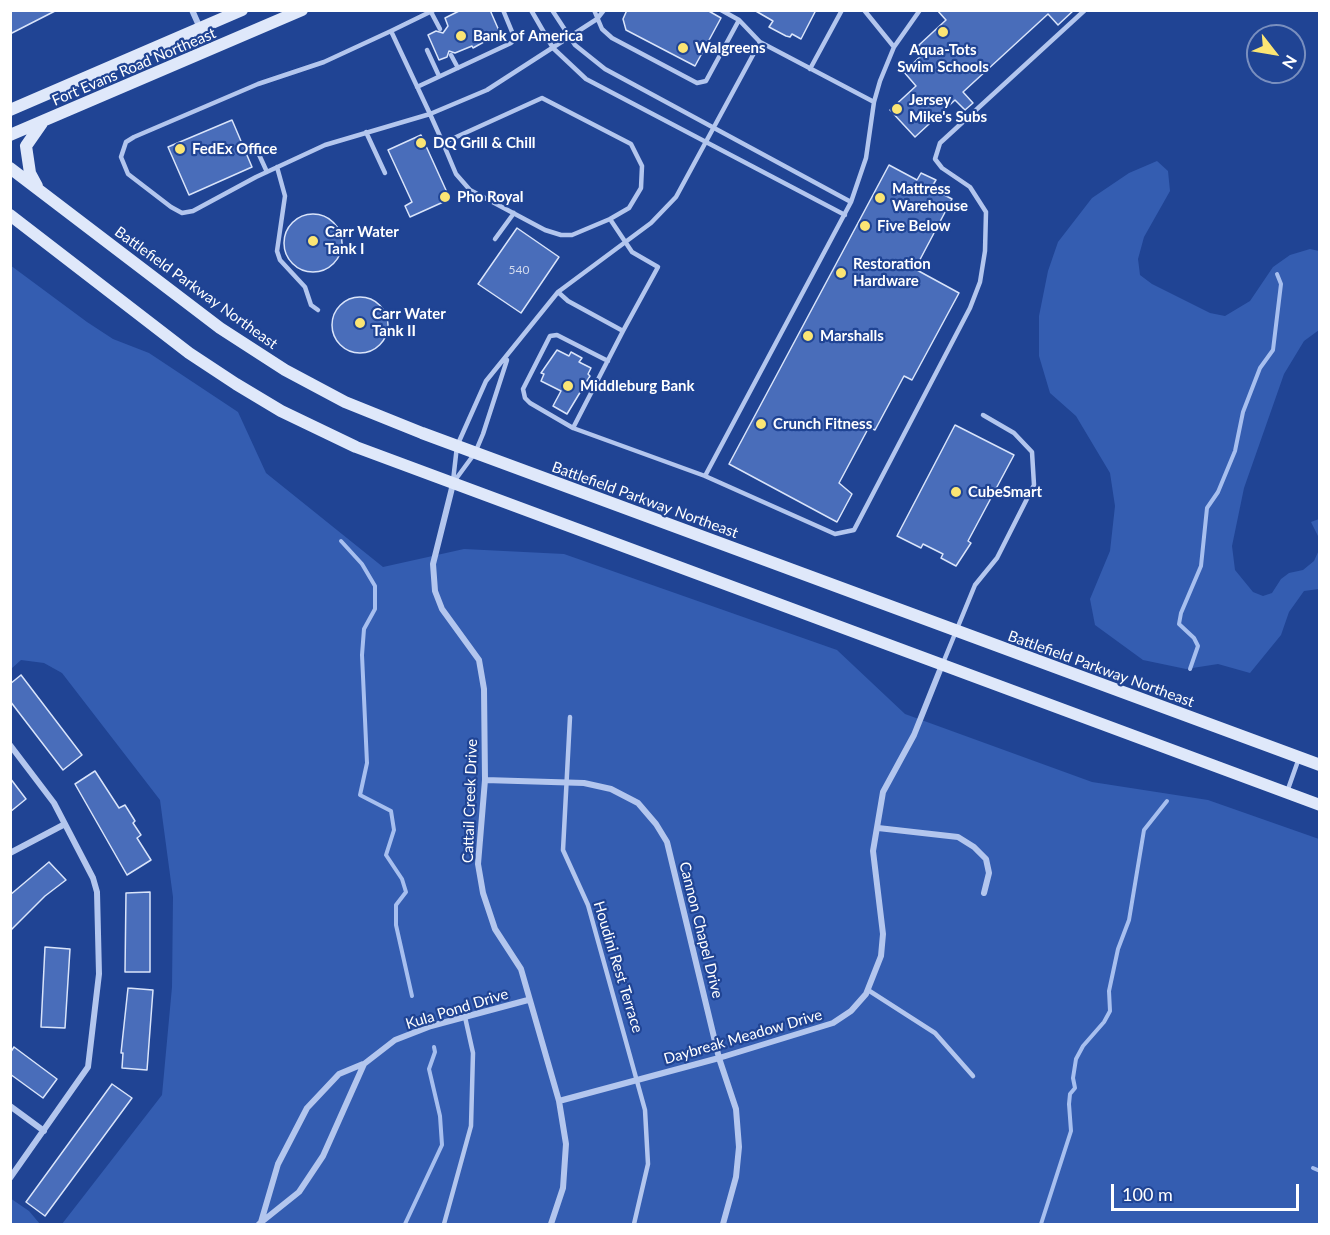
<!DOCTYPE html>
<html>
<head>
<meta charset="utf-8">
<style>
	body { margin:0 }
	#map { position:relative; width:1330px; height:1235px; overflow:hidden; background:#204494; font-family:Lato,sans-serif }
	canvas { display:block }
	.frame { position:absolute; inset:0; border:12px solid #fff; pointer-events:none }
	.north { position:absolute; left:1246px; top:24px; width:60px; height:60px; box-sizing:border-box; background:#204494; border:2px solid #798fbf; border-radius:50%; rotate:121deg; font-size:16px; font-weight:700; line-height:24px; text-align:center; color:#fff }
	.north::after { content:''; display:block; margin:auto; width:21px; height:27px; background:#fbe574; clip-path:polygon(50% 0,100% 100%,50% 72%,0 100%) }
	.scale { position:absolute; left:1111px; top:1184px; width:188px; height:27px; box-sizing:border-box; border:3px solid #fff; border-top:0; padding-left:8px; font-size:18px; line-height:21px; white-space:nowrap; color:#fff; -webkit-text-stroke:4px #204494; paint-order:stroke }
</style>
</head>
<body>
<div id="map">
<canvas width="1330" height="1235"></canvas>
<div class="frame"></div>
<div class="north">N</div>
<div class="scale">100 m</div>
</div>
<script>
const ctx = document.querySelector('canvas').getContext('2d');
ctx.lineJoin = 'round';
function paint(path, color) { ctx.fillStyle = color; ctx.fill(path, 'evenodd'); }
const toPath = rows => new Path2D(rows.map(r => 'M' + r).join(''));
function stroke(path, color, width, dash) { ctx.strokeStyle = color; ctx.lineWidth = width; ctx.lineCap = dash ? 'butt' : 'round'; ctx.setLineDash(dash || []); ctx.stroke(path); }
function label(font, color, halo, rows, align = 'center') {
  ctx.font = font + ' Lato,sans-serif'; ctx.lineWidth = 4.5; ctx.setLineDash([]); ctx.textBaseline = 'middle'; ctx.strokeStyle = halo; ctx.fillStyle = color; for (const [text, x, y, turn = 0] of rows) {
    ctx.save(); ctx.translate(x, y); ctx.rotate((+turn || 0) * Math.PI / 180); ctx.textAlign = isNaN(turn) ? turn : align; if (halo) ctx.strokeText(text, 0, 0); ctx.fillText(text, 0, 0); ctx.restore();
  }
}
paint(toPath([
	[1157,161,1168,171,1170,191,1144,237,1138,259,1140,275,1152,284,1210,313,1225,316,1250,301,1273,267,1290,255,1310,249,1319,251,1319,330,1304,341,1284,374,1244,488,1232,546,1235,570,1253,592,1263,596,1272,593,1281,579,1289,573,1303,570,1314,561,1319,550,1319,538,1311,522,1319,519,1319,589,1304,591,1289,612,1281,635,1250,673,1218,664,1186,669,1143,660,1095,625,1090,599,1110,551,1115,506,1110,473,1076,416,1050,393,1039,356,1039,316,1048,271,1058,242,1092,198,1129,173],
	[10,265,87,322,113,339,149,353,238,412,266,473,383,567,464,549,564,554,837,650,905,714,1092,782,1208,800,1319,839,1319,1224,62,1224,162,1095,172,987,173,897,160,800,62,673,44,663,21,660,11,669],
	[10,1198,29,1211,40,1224,11,1224]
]), '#345db1');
stroke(toPath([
	[341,541,362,564,375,586,375,609,364,629,362,655,367,763,360,795,391,811,394,830,386,855,402,879,406,892,396,905,396,925,412,996],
	[1190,669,1198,646,1194,638,1179,624,1181,613,1201,566,1207,508,1218,492,1235,451,1243,412,1260,368,1273,350,1281,284,1277,274],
	[1313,1168,1320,1171],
	[405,1224,442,1145,440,1116,429,1069,435,1052,434,1047],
	[1041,1224,1071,1131,1069,1104,1070,1094,1075,1088,1073,1078,1076,1059,1083,1046,1104,1022,1110,1011,1109,991,1118,949,1129,920,1144,830,1167,801]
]), '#a7bfef', 4);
const building = toPath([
	[10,10,57,10,10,34,10,10],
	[461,10,490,10,500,33,473,48,472,46,455,53,449,51,447,57,439,60,428,35,436,31,443,33,448,26,445,18,461,10],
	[627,10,707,10,721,18,695,66,626,30,623,19,627,10],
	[754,10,816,10,801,39,792,34,790,37,786,36,769,27,773,21,754,10],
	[937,10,1074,10,1058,25,1048,14,963,92,973,103,965,110,955,100,915,137,890,110,916,86,904,72,925,52,919,45,946,20,937,10],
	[232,120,252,167,189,195,168,147,232,120],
	[421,135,450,199,410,217,405,206,412,202,388,150,421,135],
	[889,165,917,180,921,173,936,180,931,188,952,199,915,269,959,293,912,380,904,376,875,430,869,427,839,483,852,494,837,522,729,464,889,165],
	'284 243a29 29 0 1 1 58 0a29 29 0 1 1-58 0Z',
	[517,228,559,257,521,313,478,284,517,228],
	'332 325a28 28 0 1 1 56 0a28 28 0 1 1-56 0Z',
	[557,350,569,356,571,352,582,358,579,362,591,368,588,374,590,376,567,414,553,406,561,391,541,381,544,374,541,373,557,350],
	[955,425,1014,455,968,541,971,543,956,566,941,558,943,554,923,544,921,548,897,536,955,425],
	[21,675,82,755,63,770,10,701,10,684,21,675],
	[95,771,119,808,125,805,135,821,133,823,141,835,137,838,151,860,127,875,75,784,95,771],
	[10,778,26,799,10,812,10,778],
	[49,862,66,880,45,896,10,931,10,895,49,862],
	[150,892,150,972,125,972,126,893,150,892],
	[45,947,70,949,65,1028,41,1027,45,947],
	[128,988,153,990,147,1070,122,1068,123,1053,121,1053,128,988],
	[14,1047,57,1079,43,1098,10,1074,10,1053,14,1047],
	[112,1084,132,1098,45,1216,26,1202,112,1084]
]);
paint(building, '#496dba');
stroke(building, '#d9e4fa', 1.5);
stroke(toPath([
	[531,10,553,48,586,79,845,215],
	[552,10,575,45,605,69,851,202],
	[594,10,602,29,612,38,697,83,706,81,739,20],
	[721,10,739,20,760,42,874,102],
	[864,10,894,47],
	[431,12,440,29],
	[391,31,434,10],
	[427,50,439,76],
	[451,55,458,68],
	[810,69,842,10],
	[417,87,511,43,515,39,503,10],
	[366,132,385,173],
	[443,143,430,114,391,31,324,62,258,84,134,137,126,142,121,157,128,174,171,207,182,213,193,211,256,177,325,145,430,114,487,90,597,19,604,10],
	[256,148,267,172],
	[277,167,285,196,277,251,280,260,305,287,311,305,318,310],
	[610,219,572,235,561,235,545,230,470,190,456,174,443,143,542,98,631,144,642,166,641,188,629,208,610,219,632,252,658,267,623,331],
	[495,239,514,213],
	[558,292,568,301,623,331,573,428,705,476,835,534,854,530,970,308,980,282,985,251,986,212,970,187,942,168,935,159,940,143,1085,10],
	[573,428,530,403,525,398,523,389,550,336,557,335,608,361],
	[705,476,851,202,866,158,874,102,880,81,894,47,920,10],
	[453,481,457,446,486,381,558,292,651,223,676,197,760,42],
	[453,483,475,453,483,434,507,360],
	[943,663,975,585,997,558,1034,485,1032,452,1014,433,983,415],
	[570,717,563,850,588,905,645,1110,648,1164,634,1224],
	[1287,792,1299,758],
	[868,990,935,1033,973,1076],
	[444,1224,471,1126,473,1053,465,1017]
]), '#b3c6ee', 4.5);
stroke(toPath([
	[192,10,200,28],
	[453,484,433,564,435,591,442,609,479,660,484,689,485,780,478,864,483,893,495,929,521,969,559,1101,566,1144,563,1188,551,1224],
	[10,745,54,803,93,878,97,892,99,974,88,1067,10,1178],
	[485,780,584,783,611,789,638,803,656,824,667,842,719,1058,736,1109,739,1147,736,1177,723,1224],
	[878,828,958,837,974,847,986,859,989,873,984,893],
	[10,853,65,824],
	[559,1101,719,1058,833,1023,851,1011,866,994,881,956,883,934,873,851,883,792,914,735,942,665],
	[10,1106,44,1131],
	[261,1222,278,1164,307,1108,339,1074,363,1064],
	[259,1224,299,1192,323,1156,364,1064,395,1040,431,1026,528,1000]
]), '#b3c6ee', 6);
stroke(toPath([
	[10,110,242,10],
	[10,135,302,10],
	[10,168,220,328,285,370,345,402,422,433,1320,765],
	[37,186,30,173,26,146,42,123],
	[10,215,189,353,236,384,281,411,356,447,1320,805]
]), '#dfe8fa', 12);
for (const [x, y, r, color] of [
	[943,32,6,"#fbe574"],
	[461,36,6,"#fbe574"],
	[683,48,6,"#fbe574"],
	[897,109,6,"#fbe574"],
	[421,143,6,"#fbe574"],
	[180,149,6,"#fbe574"],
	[445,197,6,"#fbe574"],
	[880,198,6,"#fbe574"],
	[865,226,6,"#fbe574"],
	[313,241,6,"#fbe574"],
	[841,273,6,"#fbe574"],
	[360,323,6,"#fbe574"],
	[808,336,6,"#fbe574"],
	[568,386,6,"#fbe574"],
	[761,424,6,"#fbe574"],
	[956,492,6,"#fbe574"]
]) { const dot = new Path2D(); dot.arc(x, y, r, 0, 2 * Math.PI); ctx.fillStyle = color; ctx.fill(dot); stroke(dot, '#204494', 2); }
label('12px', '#d2daee', null, [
	["540",519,270]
]);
label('bold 15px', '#fff', '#204494', [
	["Bank of America",473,36],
	["Walgreens",695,48],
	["Aqua-Tots",943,50,"center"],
	["Swim Schools",943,67,"center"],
	["Jersey",909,100],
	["Mike's Subs",909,117],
	["DQ Grill & Chill",433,143],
	["FedEx Office",192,149],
	["Mattress",892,189],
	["Warehouse",892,206],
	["Pho Royal",457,197],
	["Five Below",877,226],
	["Carr Water",325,232],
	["Tank I",325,249],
	["Restoration",853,264],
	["Hardware",853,281],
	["Carr Water",372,314],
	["Tank II",372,331],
	["Marshalls",820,336],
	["Middleburg Bank",580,386],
	["Crunch Fitness",773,424],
	["CubeSmart",968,492]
], 'left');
label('15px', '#fff', '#204494', [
	["Fort Evans Road Northeast",134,67,-23],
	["Battlefield Parkway Northeast",196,288,36],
	["Battlefield Parkway Northeast",645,500,20],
	["Battlefield Parkway Northeast",1101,669,20],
	["Cattail Creek Drive",470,801,-88],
	["Cannon Chapel Drive",701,930,76],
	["Houdini Rest Terrace",618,967,73],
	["Kula Pond Drive",457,1009,-17],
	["Daybreak Meadow Drive",743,1037,-16]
]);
</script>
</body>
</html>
